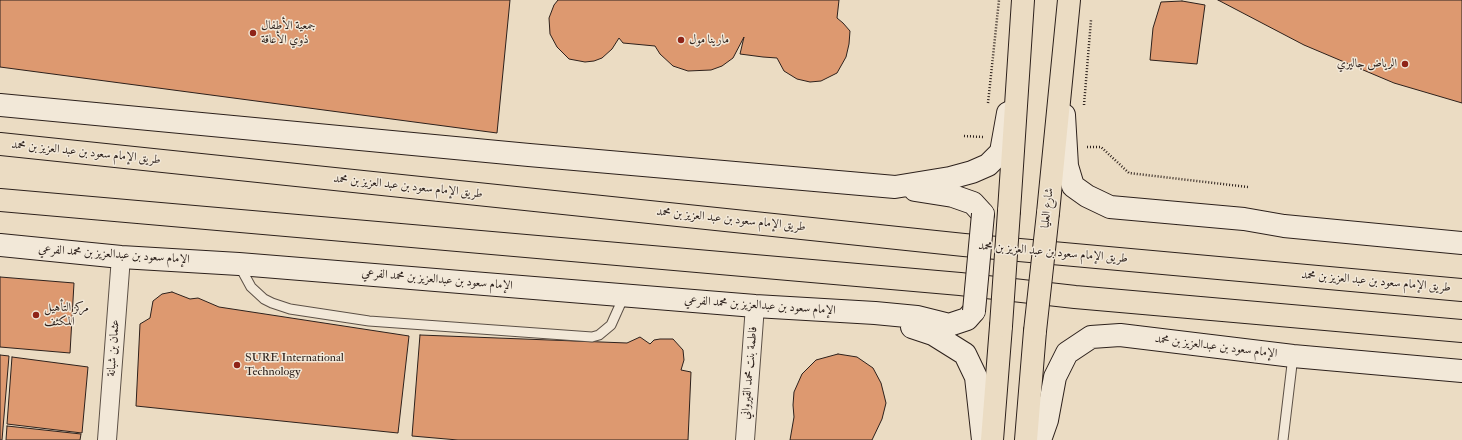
<!DOCTYPE html>
<html>
<head>
<meta charset="utf-8">
<style>
	body { margin:0 }
	canvas { display:block; background:#ebdcc3 }
</style>
</head>
<body>
<canvas width="1462" height="440"></canvas>
<script>
const ctx = document.querySelector('canvas').getContext('2d');
ctx.lineJoin = 'round';
function paint(path, color) { ctx.fillStyle = color; ctx.fill(path, 'evenodd'); }
const toPath = rows => new Path2D(rows.map(r => 'M' + r).join(''));
function stroke(path, color, width, dash) { ctx.strokeStyle = color; ctx.lineWidth = width; ctx.lineCap = dash ? 'butt' : 'round'; ctx.setLineDash(dash || []); ctx.stroke(path); }
function label(font, color, halo, rows, align = 'center') {
  ctx.font = font + ' "IM FELL Double Pica",Amiri,serif'; ctx.lineWidth = 3; ctx.setLineDash([]); ctx.textBaseline = 'middle'; ctx.strokeStyle = halo; ctx.fillStyle = color; for (const [text, x, y, turn = 0] of rows) {
    ctx.save(); ctx.translate(x, y); ctx.rotate((+turn || 0) * Math.PI / 180); ctx.textAlign = isNaN(turn) ? turn : align; if (halo) ctx.strokeText(text, 0, 0); ctx.fillText(text, 0, 0); ctx.restore();
  }
}
const building = toPath([
	[0,0,510,0,497,133,0,67,0,0],
	[558,0,839,0,837,18,843,23,850,31,849,44,846,57,837,73,821,81,810,82,797,79,784,71,777,58,763,57,740,54,744,37,733,58,722,66,711,70,688,71,673,66,660,54,655,46,623,43,619,38,612,49,602,58,594,61,585,62,569,59,557,47,550,34,549,18,554,5,558,0],
	[1218,0,1462,0,1462,103,1394,83,1304,45,1218,0],
	[1182,1,1205,5,1197,64,1150,60,1153,28,1161,2,1182,1],
	[0,277,74,283,70,353,0,347,0,277],
	[172,292,190,299,198,298,219,307,409,336,398,433,136,406,140,324,150,318,153,301,162,294,172,292],
	[420,335,627,343,640,337,650,344,654,340,660,339,673,339,683,350,684,360,681,370,691,372,688,440,458,440,412,436,420,335],
	[838,354,857,357,873,368,881,383,886,403,882,419,872,440,790,440,794,417,793,405,794,392,802,374,816,360,838,354],
	[0,355,9,356,2,440,0,440,0,355],
	[12,357,88,367,82,433,7,424,12,357],
	[7,426,81,434,80,440,6,440,7,426]
]);
paint(building, '#dd9970');
stroke(building, '#2d211c', 1);
const lane = toPath([
	[239,265,251,287,264,299,272,303,290,309,369,321,592,337,599,335,611,325,624,296],
	[1283,440,1293,356]
]);
const street = toPath([
	[107,440,121,257],
	[745,440,755,306]
]);
const secondary = toPath([
	[0,105,529,155,895,187,950,178,972,172,988,165,1001,152,1008,113],
	[1064,115,1067,166,1073,186,1087,196,1110,207,1244,219,1284,226,1462,243],
	[915,190,953,196,973,203,983,214],
	[0,245,121,257,239,264,755,306,875,313,917,317,949,325,967,319,974,311],
	[912,327,933,334,965,354,976,377,983,440],
	[1040,440,1047,420,1055,377,1067,353,1091,337,1120,335,1293,356,1462,371]
]);
const primary = toPath([
	[0,144,964,245,1462,290],
	[0,200,960,284,1075,297,1462,331],
	[1009,211,1023,0],
	[1048,213,1069,0],
	[992,440,1001,326],
	[1026,440,1035,331]
]);
stroke(lane, '#5c5046', 11);
stroke(street, '#5c5046', 20);
stroke(secondary, '#2d211c', 24);
stroke(primary, '#2d211c', 24);
stroke(toPath([
	[988,103,999,0],
	[1084,105,1091,20],
	[964,136,983,137],
	[1087,147,1101,147,1129,173,1248,187]
]), '#2d211c', 2.5, [1, 2]);
stroke(lane, '#f2e8d8', 9);
stroke(street, '#f2e8d8', 18);
stroke(secondary, '#f2e8d8', 22);
stroke(primary, '#ebdcc3', 22);
const secondaryBridge = toPath([
	[974,311,983,214]
]);
const primaryBridge = toPath([
	[1001,326,1009,211],
	[1035,331,1048,213]
]);
stroke(secondaryBridge, '#2d211c', 24, []);
stroke(primaryBridge, '#2d211c', 24, []);
stroke(secondaryBridge, '#f2e8d8', 22);
stroke(primaryBridge, '#ebdcc3', 22);
for (const [x, y, r, color] of [
	[253,33,4,"#8f2418"],
	[681,40,4,"#8f2418"],
	[1405,64,4,"#8f2418"],
	[36,315,4,"#8f2418"],
	[237,365,4,"#8f2418"]
]) { const dot = new Path2D(); dot.arc(x, y, r, 0, 2 * Math.PI); ctx.fillStyle = color; ctx.fill(dot); stroke(dot, '#f2e8d8', 1.5); }
label('12px', '#2d211c', '#f2e8d8', [
	["جمعية الأطفال",261,26],
	["ذوي الأعاقة",261,40],
	["مارينا مول",689,40],
	["الرياض جاليري",1397,64,"right"],
	["مركز التأهيل",44,308],
	["المكثف",44,322],
	["SURE International",245,358],
	["Technology",245,372]
], 'left');
label('12px', '#2d211c', '#f2e8d8', [
	["طريق الإمام سعود بن عبد العزيز بن محمد",86,153,6],
	["طريق الإمام سعود بن عبد العزيز بن محمد",408,187,6],
	["شارع العليا",1048,208,-84],
	["طريق الإمام سعود بن عبد العزيز بن محمد",731,220,6],
	["طريق الإمام سعود بن عبد العزيز بن محمد",1053,253,5],
	["الإمام سعود بن عبدالعزيز بن محمد الفرعي",114,255,4],
	["الإمام سعود بن عبدالعزيز بن محمد الفرعي",437,280,5],
	["طريق الإمام سعود بن عبد العزيز بن محمد",1376,282,5],
	["الإمام سعود بن عبدالعزيز بن محمد الفرعي",760,306,4],
	["الإمام سعود بن عبدالعزيز بن محمد",1216,347,7],
	["عثمان بن شبانة",114,348,-86],
	["فاطمة بنت محمد القيرواني",750,373,-85]
]);
</script>
</body>
</html>
